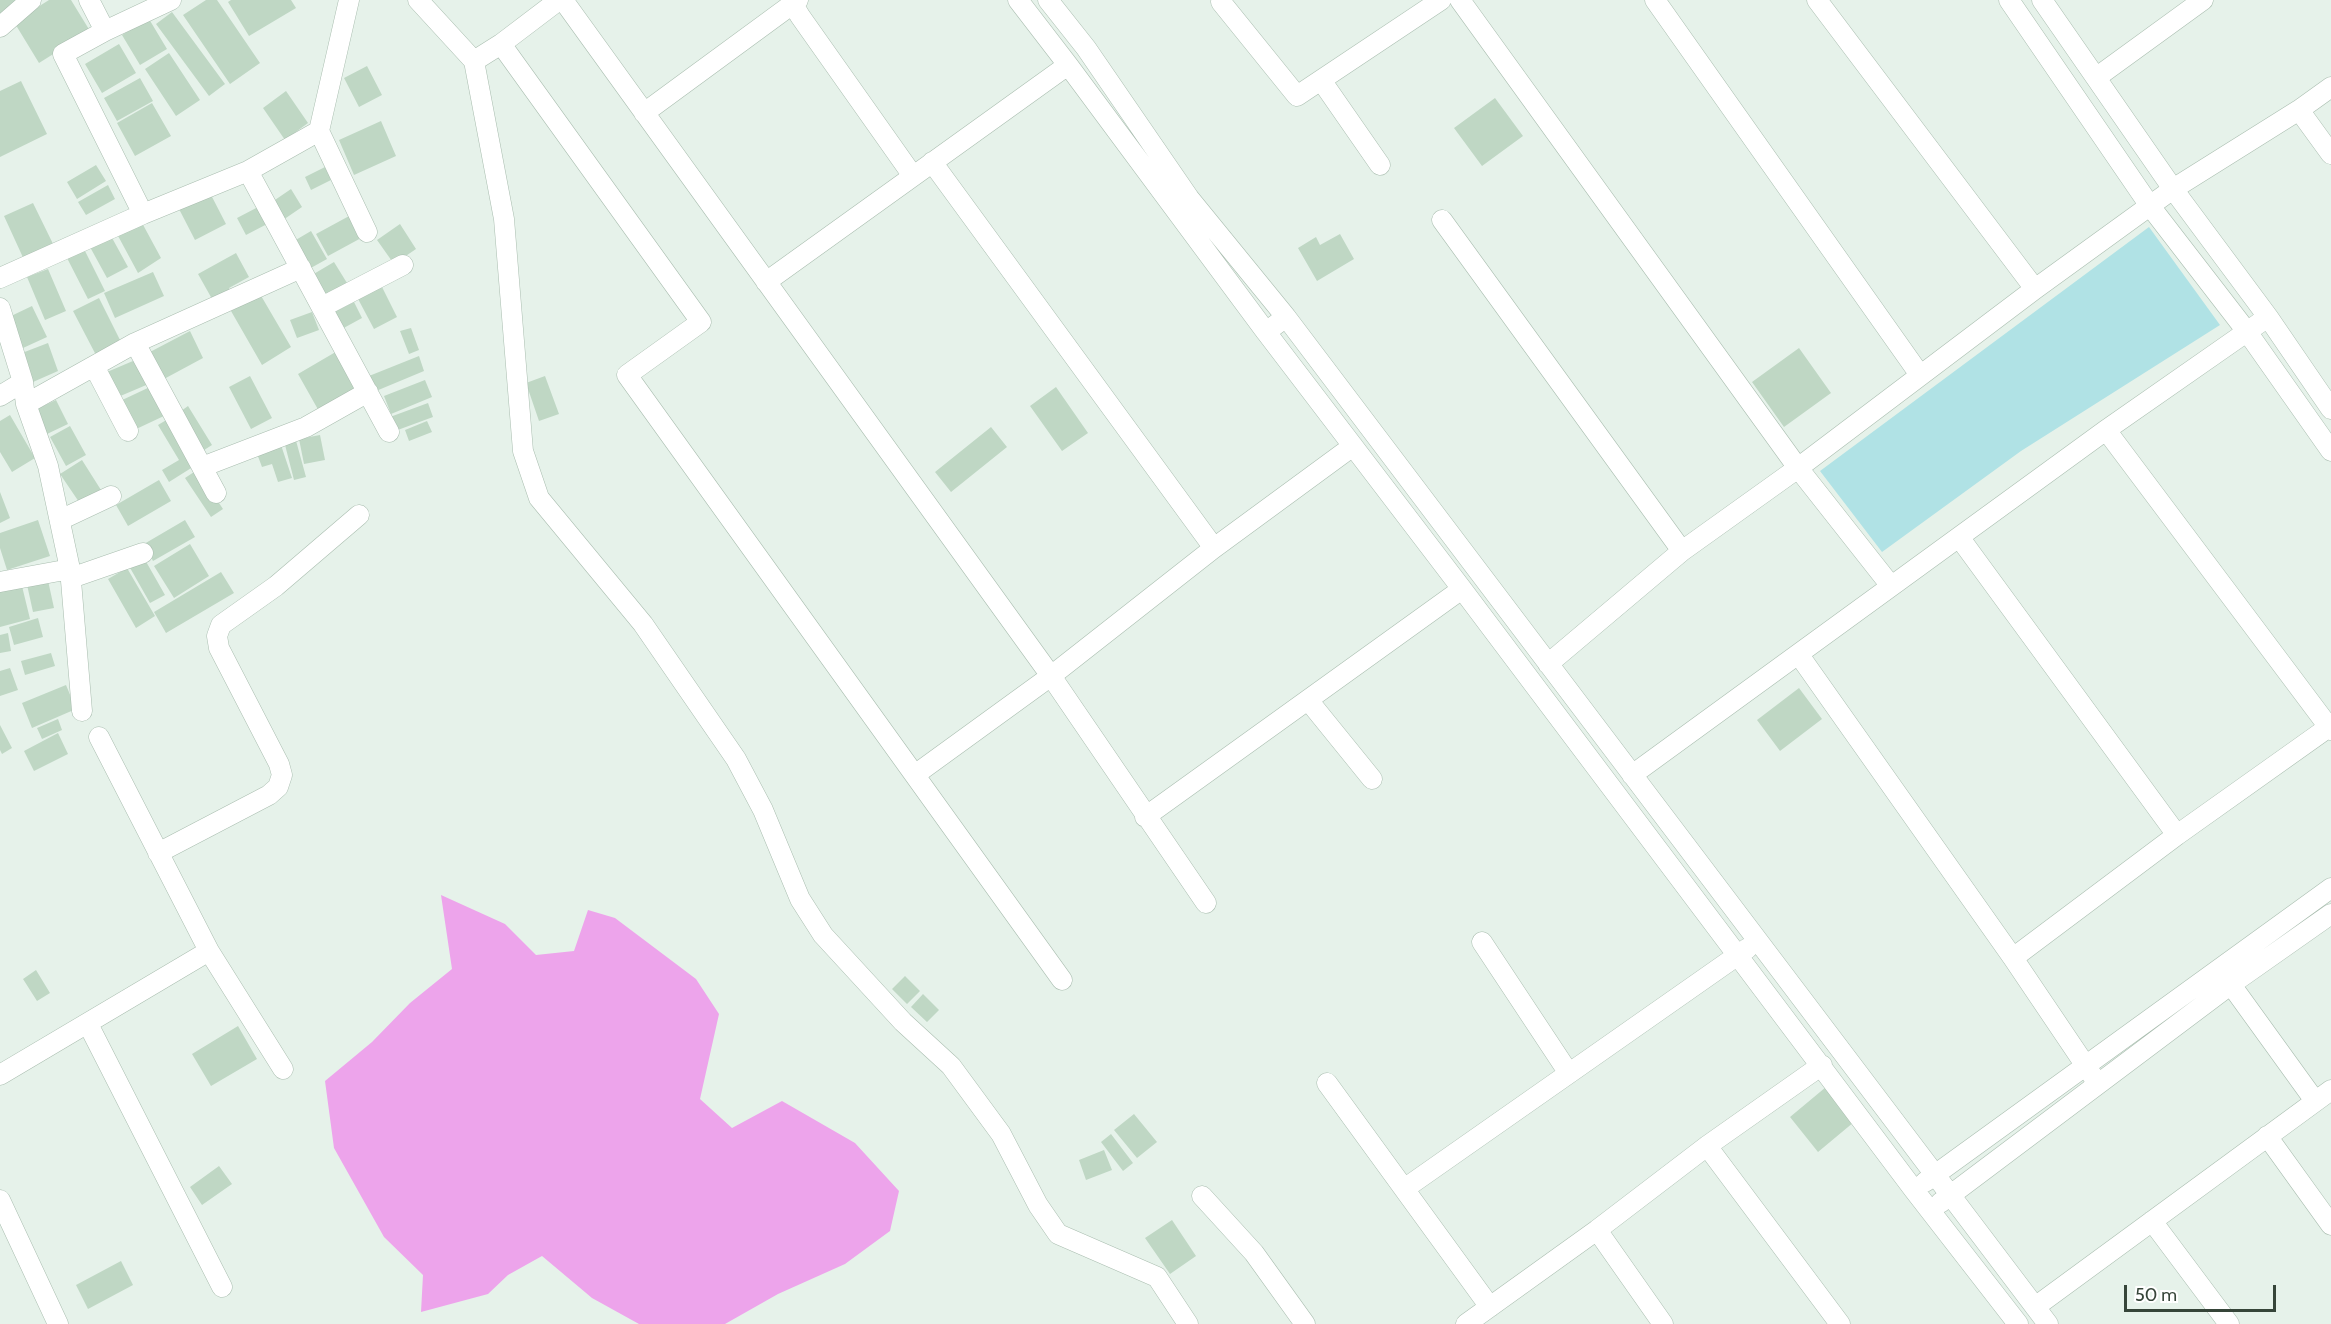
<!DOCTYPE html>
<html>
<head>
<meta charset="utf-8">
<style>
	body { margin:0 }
	#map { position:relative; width:2331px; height:1324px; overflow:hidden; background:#e6f2ea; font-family:Cabin,sans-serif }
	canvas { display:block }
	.scale { position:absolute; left:2124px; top:1285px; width:152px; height:27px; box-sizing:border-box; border:3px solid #364539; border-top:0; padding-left:8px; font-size:18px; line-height:21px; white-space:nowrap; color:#364539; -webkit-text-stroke:4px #fff; paint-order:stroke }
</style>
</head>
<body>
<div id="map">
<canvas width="2331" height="1324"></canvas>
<div class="scale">50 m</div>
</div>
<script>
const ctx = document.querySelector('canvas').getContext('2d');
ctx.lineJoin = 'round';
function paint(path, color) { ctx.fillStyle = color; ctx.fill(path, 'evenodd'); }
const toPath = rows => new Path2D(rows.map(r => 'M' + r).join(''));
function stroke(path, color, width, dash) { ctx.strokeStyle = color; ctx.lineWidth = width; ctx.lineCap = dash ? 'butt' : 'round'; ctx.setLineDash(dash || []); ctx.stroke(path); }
paint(toPath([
	[2149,227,2220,325,2021,451,1882,552,1820,471]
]), '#b0e2e5');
paint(toPath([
	[441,895,505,924,536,955,574,951,588,910,615,918,696,979,719,1014,700,1099,732,1128,782,1101,855,1143,899,1191,890,1231,845,1264,778,1294,725,1324,639,1324,592,1298,542,1256,508,1275,488,1294,421,1312,423,1275,384,1237,334,1148,325,1081,372,1042,410,1003,452,969]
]), '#eda4eb');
paint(toPath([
	[0,0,19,0,0,16],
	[49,0,71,0,90,31,39,63,14,22],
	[206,0,217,0,260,63,230,84,183,15],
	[231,0,291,0,296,8,249,36,228,2],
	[172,12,225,84,209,96,156,24],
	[149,19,167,49,140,65,122,35],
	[119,44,136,73,102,93,85,64],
	[169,53,200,100,176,116,145,69],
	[367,66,382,95,359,107,344,78],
	[140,78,153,101,117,121,104,98],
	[21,81,47,134,0,157,0,91],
	[286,91,308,123,285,140,263,108],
	[1495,98,1523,136,1482,166,1454,128],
	[152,103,171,136,135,156,117,123],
	[381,121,396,156,354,175,339,140],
	[96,165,106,181,77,199,67,182],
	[325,167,331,180,311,190,305,177],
	[108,185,115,199,86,215,78,202],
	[291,189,302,207,283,220,272,202],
	[210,193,226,224,195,240,179,209],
	[33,203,56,250,26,264,4,216],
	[260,206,269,223,246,235,237,218],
	[351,215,363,237,328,256,316,234],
	[141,221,161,258,138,273,117,234],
	[400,224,416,249,394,264,377,240],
	[311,231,327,259,309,269,294,241],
	[1340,234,1354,259,1317,281,1298,248,1316,237,1320,245],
	[111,236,128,267,107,278,90,247],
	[84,249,105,291,88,299,67,258],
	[236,253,249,277,229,288,232,294,216,306,198,274],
	[334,262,347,283,324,297,312,275],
	[48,269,66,311,45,320,27,277],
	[153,272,164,296,115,318,104,293],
	[381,285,397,317,374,329,357,297],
	[260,294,291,347,262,365,231,311],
	[99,298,122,344,97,357,73,311],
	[354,302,362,318,340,330,332,313],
	[32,306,47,337,23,348,9,317],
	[312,312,319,330,297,338,290,320],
	[411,328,419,350,409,354,400,331],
	[190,331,203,358,164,379,150,352],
	[48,343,58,371,33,382,22,353],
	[1799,348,1831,393,1784,427,1752,382],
	[339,350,361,390,320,413,298,374],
	[419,356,424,371,376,391,369,376],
	[140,358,151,383,118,397,107,372],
	[250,376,272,418,251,429,229,387],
	[545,376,559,414,539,421,526,383],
	[425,380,432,397,391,414,384,396],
	[152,386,166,415,132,431,118,402],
	[1056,387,1088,433,1062,451,1030,406],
	[56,400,68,424,47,434,35,410],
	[428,403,433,417,395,431,390,417],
	[188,406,212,445,201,452,177,414],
	[10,415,35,458,12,472,0,452,0,421],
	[168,419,196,465,169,482,162,470,179,460,158,425],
	[427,421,432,432,409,441,405,430],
	[70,426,86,455,66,466,50,437],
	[991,427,1007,447,951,492,935,472],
	[320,435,325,460,304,464,299,439],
	[295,437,306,477,294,480,284,441],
	[280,442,292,478,278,482,272,464,262,467,256,451],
	[82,460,101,490,79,502,60,474],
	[197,470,223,509,211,517,185,478],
	[159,480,171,501,128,526,116,505],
	[0,492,10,518,0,523],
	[38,520,50,556,7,570,0,548,0,533],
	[185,520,195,537,153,561,144,544],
	[190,544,209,576,174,598,154,566],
	[144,558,165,595,150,603,129,566],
	[127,568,155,616,136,628,108,579],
	[221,572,234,593,166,633,154,612],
	[47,576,54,608,33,612,26,580],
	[21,582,30,619,0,627,0,588],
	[38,618,43,637,14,645,9,627],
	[8,633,11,651,0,653,0,635],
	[51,653,55,666,25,675,21,661],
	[10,668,18,690,0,696,0,671],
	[66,685,76,709,32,728,22,703],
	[1799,688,1822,719,1780,751,1757,720],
	[58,719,62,730,42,739,37,728],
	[0,725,12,748,2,754,0,750],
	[58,733,68,754,34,771,24,751],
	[36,970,50,993,37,1001,23,979],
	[905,976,920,991,907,1004,892,989],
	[923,994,939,1010,927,1022,911,1007],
	[238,1026,257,1059,211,1086,192,1054],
	[1826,1087,1854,1122,1818,1152,1790,1117],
	[1134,1114,1157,1142,1137,1158,1114,1130],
	[1111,1134,1133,1163,1123,1171,1101,1142],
	[1104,1150,1112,1170,1086,1180,1079,1160],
	[219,1166,232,1184,202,1205,190,1187],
	[1172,1220,1196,1256,1170,1274,1145,1238],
	[121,1261,133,1285,88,1309,76,1285]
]), '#bfd7c4');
const street = toPath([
	[89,0,105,31,171,0],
	[418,0,474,61,504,219,523,451,539,498,643,624,736,759,763,810,800,899,823,935,903,1022,951,1066,1001,1134,1038,1205,1058,1234,1157,1277,1188,1324],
	[563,0,1051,676,1206,903],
	[1018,0,1068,65,1266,332],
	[1048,0,1086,48,1189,198,1286,317,2048,1324],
	[1460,0,1798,468,1891,586],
	[1655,0,1920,375],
	[1817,0,2035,289],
	[2009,0,2150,206,2248,333,2331,451],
	[2042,0,2173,189,2268,317,2331,409],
	[1221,2,1297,96,1441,0],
	[793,4,800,16,913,176],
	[0,27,31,0],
	[105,31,63,54,143,214],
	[501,44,701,322,627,375,1062,980],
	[474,61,501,44,559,0],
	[2097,77,2203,0],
	[1321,80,1380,165],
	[2299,110,2331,154],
	[644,113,798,0],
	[319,131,367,232],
	[932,162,1214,548],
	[248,171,389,432],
	[1442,220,1682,551],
	[0,278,143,214,248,171,319,131,349,0],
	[766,282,1068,65],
	[322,307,403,265],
	[0,308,23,382,26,404,48,466,70,569,82,711],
	[1286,317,1266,332,1462,589,1914,1190,2018,1324],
	[135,343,216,493],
	[94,366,128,431],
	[0,396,23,382],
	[26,404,135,343,301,268],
	[2106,430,2331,730],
	[202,467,306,427,368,392],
	[60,520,111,496],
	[1959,537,2177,835],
	[71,578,143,553],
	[0,582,70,569],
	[1799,655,2013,958,2098,1084],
	[1548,664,1682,551,1798,468,2035,289,2173,189,2299,110,2331,87],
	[1308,700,1372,779],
	[99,737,209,951,283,1069],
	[916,774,1051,676,1214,548,1353,446],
	[1632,775,2106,430,2268,317],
	[1145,817,1462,589],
	[158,853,269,795,278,787,282,775,279,764,219,648,217,636,221,625,276,586,359,515],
	[1482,942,1568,1072],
	[2013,958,2177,835,2329,727],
	[2224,975,2315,1101],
	[88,1024,222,1287],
	[0,1075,209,951],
	[1327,1083,1490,1307],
	[2267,1136,2331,1225],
	[1707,1146,1840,1324],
	[1925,1182,2331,888],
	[1404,1189,1748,948],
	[1202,1196,1254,1253,1305,1324],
	[0,1200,58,1324],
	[1940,1203,2230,985,2331,914],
	[2152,1221,2229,1324],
	[1597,1230,1663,1324],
	[2035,1307,2331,1090],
	[1466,1324,1597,1230,1707,1146,1822,1065]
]);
stroke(street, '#a9bdaf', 21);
stroke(street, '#fff', 20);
</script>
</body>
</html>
